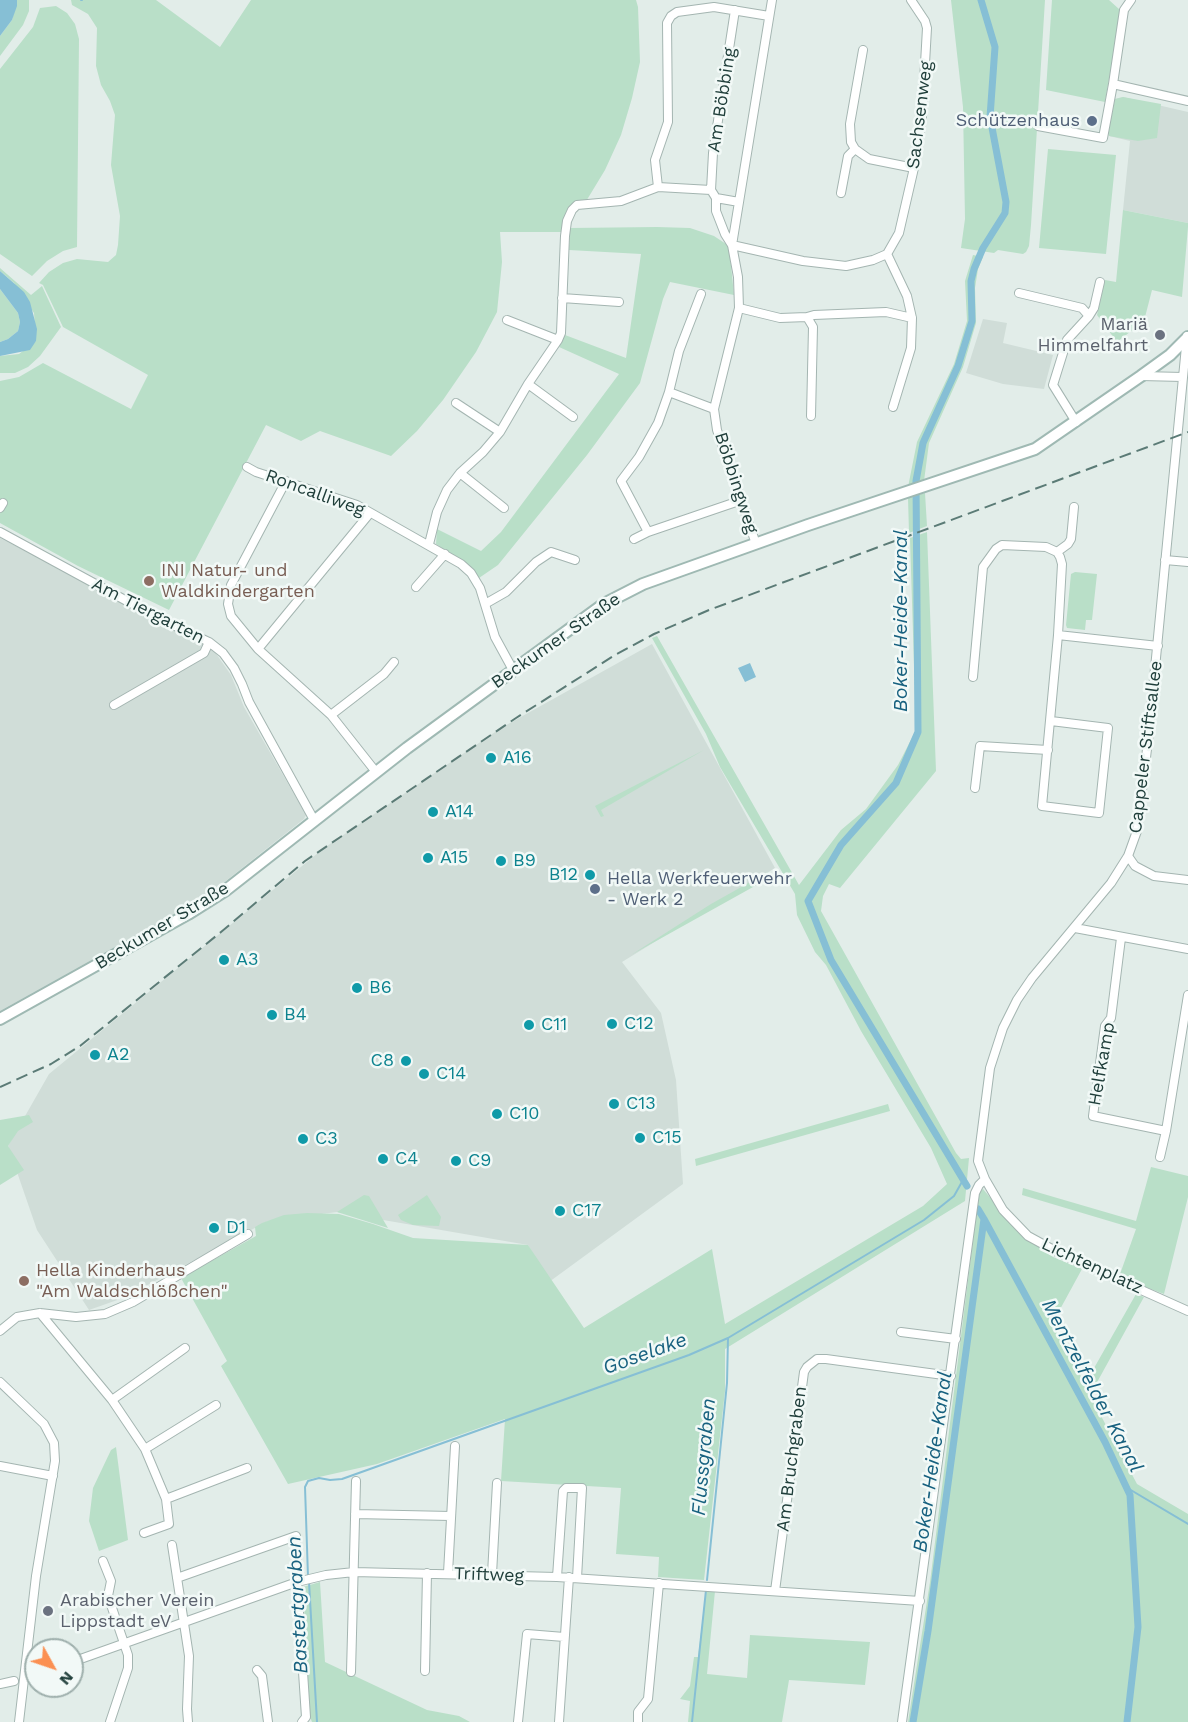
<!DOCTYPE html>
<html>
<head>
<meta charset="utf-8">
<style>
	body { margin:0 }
	#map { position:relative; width:1188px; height:1722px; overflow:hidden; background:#e2ede9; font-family:"Work Sans",sans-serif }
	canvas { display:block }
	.north { position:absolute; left:24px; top:1638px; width:60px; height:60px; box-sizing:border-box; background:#f2f9f7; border:2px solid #9eafac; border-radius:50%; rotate:130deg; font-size:16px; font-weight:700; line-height:24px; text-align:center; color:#203f3b }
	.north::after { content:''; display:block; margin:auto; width:21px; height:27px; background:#fb9052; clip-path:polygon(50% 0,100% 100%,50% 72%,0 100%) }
</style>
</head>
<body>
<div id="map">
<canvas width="1188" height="1722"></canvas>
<div class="north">N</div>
</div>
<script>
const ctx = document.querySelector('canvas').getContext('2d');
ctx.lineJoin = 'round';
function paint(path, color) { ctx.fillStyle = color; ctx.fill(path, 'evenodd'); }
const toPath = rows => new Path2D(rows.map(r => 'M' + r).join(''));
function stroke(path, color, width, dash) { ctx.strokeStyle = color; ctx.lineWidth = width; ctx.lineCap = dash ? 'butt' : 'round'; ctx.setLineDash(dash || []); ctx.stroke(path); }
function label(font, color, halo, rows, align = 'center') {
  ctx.font = font + ' "Work Sans",sans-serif'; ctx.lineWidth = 5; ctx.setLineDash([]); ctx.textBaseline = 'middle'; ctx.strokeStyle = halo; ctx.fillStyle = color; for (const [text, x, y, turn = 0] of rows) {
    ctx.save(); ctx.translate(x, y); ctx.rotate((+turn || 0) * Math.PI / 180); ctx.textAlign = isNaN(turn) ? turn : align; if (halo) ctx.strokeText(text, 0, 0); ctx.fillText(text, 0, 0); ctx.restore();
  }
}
paint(toPath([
	[1123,97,1188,112,1188,223,1123,210,1130,141,1109,136,1115,99],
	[983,319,1007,323,1003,343,1053,355,1044,389,1003,384,966,373],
	[0,538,210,645,231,675,244,707,306,815,304,819,222,884,192,904,0,1011],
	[652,644,775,868,622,962,661,1013,676,1080,683,1184,549,1282,528,1245,337,1212,268,1221,123,1298,89,1310,37,1230,8,1146,49,1074,324,848,501,728]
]), '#d0ddd8');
paint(toPath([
	[17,0,29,0,29,11,23,25,0,56,0,36,12,20],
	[71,0,156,0,220,47,251,0,636,0,638,7,640,62,632,98,621,135,605,170,585,203,572,210,565,232,500,232,502,262,497,312,476,352,443,400,417,431,391,456,320,431,301,441,266,425,169,610,78,566,0,523,0,381,19,377,43,363,131,409,148,375,63,327,43,285,39,283,49,272,63,263,77,259,108,262,116,255,118,245,120,216,111,165,115,115,110,101,101,85,96,66,97,28,88,14,72,5],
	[951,0,1045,0,1031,225,1029,246,1026,252,1023,254,998,250,994,253,961,248,965,219,963,107],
	[1052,0,1109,0,1119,9,1120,17,1105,102,1046,90],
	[56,6,67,13,75,24,79,39,77,247,63,251,47,261,32,276,0,254,0,69,33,27,40,8],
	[1123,97,1161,104,1157,138,1138,141,1109,136,1108,133,1115,99],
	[1048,149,1116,155,1106,254,1039,248],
	[1123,210,1188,223,1188,227,1182,297,1152,290,1144,321,1117,342,1097,315,1105,280,1116,282],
	[657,227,690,228,714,236,729,246,734,295,670,282,663,299,640,383,587,455,498,565,479,578,463,562,436,544,437,529,481,551,501,532,619,374,559,347,565,335,626,358,641,254,569,250,570,228],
	[973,255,983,257,978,269,975,288,976,323,963,367,929,443,924,481,908,487,917,442,954,364,967,321,965,281],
	[0,268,31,295,42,286,61,327,40,356,28,367,15,373,0,373,0,356,19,354,36,341,34,313,14,283,0,271],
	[0,289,18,313,20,322,18,331,8,339,0,342],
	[925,493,927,526,909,533,908,498],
	[927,532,936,771,840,888,829,884,823,896,821,911,956,1153,961,1159,969,1158,965,1201,725,1349,725,1391,704,1580,658,1577,659,1557,616,1554,621,1488,501,1481,505,1419,377,1464,288,1484,221,1366,227,1361,181,1278,256,1236,255,1227,262,1223,284,1215,307,1213,339,1214,373,1224,413,1238,528,1245,584,1328,712,1249,725,1324,923,1206,947,1184,931,1148,861,1031,826,965,815,952,797,915,795,894,720,767,706,734,652,638,657,636,799,885,841,830,866,809,898,765,916,730,910,538],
	[1075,572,1097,574,1092,620,1086,620,1085,630,1067,628,1066,625,1071,574],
	[704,750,601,810,604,816,601,817,595,806],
	[768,872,771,877,631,955,711,904],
	[888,1104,890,1111,696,1166,695,1159],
	[29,1115,33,1122,18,1131,8,1146,24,1170,0,1185,0,1120],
	[1151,1167,1188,1176,1188,1197,1164,1294,1119,1277,1136,1229,1022,1195,1023,1188,1136,1221],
	[983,1189,1020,1233,1053,1257,1082,1269,1052,1324,1085,1384,1136,1294,1144,1297,1090,1395,1137,1484,1188,1514,1188,1722,908,1722,930,1582,979,1193],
	[364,1195,369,1196,388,1228,337,1212],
	[427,1195,441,1217,439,1226,413,1225,401,1220,398,1215],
	[116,1447,128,1540,99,1551,89,1521,93,1488,111,1450],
	[320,1582,325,1662,427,1710,459,1716,470,1722,312,1722,310,1717,303,1587],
	[706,1590,715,1591,707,1674,747,1678,750,1635,870,1642,865,1685,789,1680,782,1722,688,1722,690,1701,680,1699,690,1686,694,1657,698,1657]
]), '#b9dfc8');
paint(toPath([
	[0,0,17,0,17,6,12,20,0,36],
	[0,271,24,292,30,302,37,329,36,341,30,350,0,356,0,342,8,339,18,331,20,322,18,313,0,289],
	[750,663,756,677,745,682,738,668]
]), '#86bfd5');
stroke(toPath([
	[81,0,82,0],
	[1124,1486,1188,1524],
	[308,1577,305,1487,308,1481,319,1478,330,1480,342,1479,689,1355,728,1338,924,1220,954,1196,963,1180],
	[707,1580,727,1383,728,1338],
	[309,1582,317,1722],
	[692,1722,706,1590]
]), '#86bfd5', 2);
stroke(toPath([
	[967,1186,831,960,808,901,841,845,896,783,918,732,916,481,923,443,958,366,972,321,971,281,974,269,983,248,1005,213,1006,202,990,117,995,47,981,0],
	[984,1219,1105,1442,1130,1495,1138,1627,1127,1722],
	[913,1722,928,1631,984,1219,978,1209]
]), '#86bfd5', 7);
const street = toPath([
	[863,50,850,124,851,142,855,149,869,159,914,168],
	[1113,84,1124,10,1131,0],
	[1038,126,1103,138,1113,84,1188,101],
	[658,187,655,160,668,122,667,23,671,16,677,12,714,7,769,16],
	[711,190,713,153,735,10],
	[841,193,848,156,855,149],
	[716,198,739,202],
	[732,245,803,261,846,266,873,260,887,254,899,233,914,168,922,117,927,28,925,21,911,0],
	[887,254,907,296,912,318,911,348,893,407],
	[1019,293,1082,308,1089,316,1067,340,1053,385,1076,422],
	[562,298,619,302],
	[739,308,780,318,807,317,813,327,811,416],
	[1089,316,1094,308,1100,282],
	[807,317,814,315,886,312,912,318],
	[507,320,558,340],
	[1187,336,1148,741,1137,831,1128,856,1111,883,1032,978,1017,1000,1003,1028,990,1068,978,1161,985,1179,1003,1210,1028,1236,1061,1254,1188,1311],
	[1141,376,1183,377],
	[528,384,573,417],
	[669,392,679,351,701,294],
	[456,403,500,432],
	[714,409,669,392,658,423,639,457,621,481,648,532,742,500],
	[247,467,256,472,357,505,461,564,471,573,480,588,495,637,513,670],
	[460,473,504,508],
	[0,508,3,503],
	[370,513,258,649,331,715,376,772],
	[0,532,158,618,209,642,223,653,234,668,242,684,249,702,314,820],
	[634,539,648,532],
	[429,544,437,512,447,490,460,473,483,452,500,432,528,384,558,340,561,333,565,236,567,221,572,210,577,205,621,201,658,187,711,190,716,198,716,211,725,234,732,245],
	[756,544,717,430,714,409,739,308,738,277,732,245,772,0],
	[1057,552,1068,544,1071,539,1074,507],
	[1165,560,1188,562],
	[416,587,445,554],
	[485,604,506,592,536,562,551,552,575,560],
	[258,649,231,616,228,604,231,585,286,481],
	[973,677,983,567,996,549,1002,545,1046,547,1057,552,1060,557,1062,564,1058,635,1158,646],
	[114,705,204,653,209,642],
	[331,715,384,674,394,662],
	[1051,721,1108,728,1099,813,1042,806,1058,635],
	[975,788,980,746,1048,750],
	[1128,856,1135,866,1154,876,1188,880],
	[1075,928,1188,949],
	[1121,938,1111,1018,1105,1026,1093,1116,1166,1131,1188,995],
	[1160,1157,1166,1131],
	[40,1313,112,1400,145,1449,166,1499,169,1524,144,1533],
	[0,1331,17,1317,40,1313,76,1317,105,1314,133,1302,248,1234],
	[901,1332,956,1339],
	[0,1382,44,1424,54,1443,55,1461,36,1576,19,1722],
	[112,1400,185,1348],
	[145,1449,216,1405],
	[0,1466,53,1476],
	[166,1499,247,1468],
	[355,1514,451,1516],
	[172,1545,189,1656,187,1709,188,1722],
	[103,1561,111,1581,108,1596,128,1655,128,1668,110,1722],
	[448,1573,455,1446],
	[492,1574,497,1483],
	[557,1577,563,1491,566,1488,582,1488,577,1578],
	[177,1578,296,1536,297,1582,306,1717,302,1722],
	[775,1591,804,1372,807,1367,817,1359,826,1359,951,1376],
	[72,1662,297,1582,326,1575,354,1572,557,1577,920,1601],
	[257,1670,262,1676,268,1722],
	[425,1671,427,1573],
	[351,1672,356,1481],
	[0,1684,14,1681],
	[518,1722,527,1634,564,1637],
	[559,1722,569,1577],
	[638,1722,638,1712,648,1699,659,1583],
	[902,1722,975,1193,979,1185,985,1179]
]);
const secondary = toPath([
	[0,1019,188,914,226,890,407,748,604,604,643,584,808,525,1035,449,1141,376,1170,355,1188,337]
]);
stroke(street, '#a4b5b1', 10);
stroke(secondary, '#9fb9b3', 14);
stroke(street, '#fff', 8);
stroke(secondary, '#fff', 10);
stroke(toPath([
	[0,1087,51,1064,80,1046,221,932,305,861,516,718,615,655,654,634,709,610,1188,432]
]), '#5b7b76', 2, [12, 6]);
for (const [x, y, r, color] of [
	[1092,121,6,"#5c6f8a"],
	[1160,335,6,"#6b7280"],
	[149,581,6,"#8d6e63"],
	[491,758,6,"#0f9aa8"],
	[433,812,6,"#0f9aa8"],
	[428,858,6,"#0f9aa8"],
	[501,861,6,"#0f9aa8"],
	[590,875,6,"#0f9aa8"],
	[595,889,6,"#5c6f8a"],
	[224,960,6,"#0f9aa8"],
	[357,988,6,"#0f9aa8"],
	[272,1015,6,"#0f9aa8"],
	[612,1024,6,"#0f9aa8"],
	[529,1025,6,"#0f9aa8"],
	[95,1055,6,"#0f9aa8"],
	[406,1061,6,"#0f9aa8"],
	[424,1074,6,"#0f9aa8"],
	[614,1104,6,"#0f9aa8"],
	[497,1114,6,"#0f9aa8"],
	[640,1138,6,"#0f9aa8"],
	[303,1139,6,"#0f9aa8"],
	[383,1159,6,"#0f9aa8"],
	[456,1161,6,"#0f9aa8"],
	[560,1211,6,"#0f9aa8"],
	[214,1228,6,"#0f9aa8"],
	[24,1281,6,"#8d6e63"],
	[48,1611,6,"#6b7280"]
]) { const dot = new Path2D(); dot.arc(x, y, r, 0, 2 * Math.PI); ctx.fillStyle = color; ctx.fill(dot); stroke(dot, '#f2f9f7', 2); }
label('18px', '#203f3b', '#f2f9f7', [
	["Am Böbbing",722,100,-81],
	["Sachsenweg",920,115,-83],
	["Böbbingweg",736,483,72],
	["Roncalliweg",315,493,20],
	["Am Tiergarten",148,611,27],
	["Beckumer Straße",556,641,-35],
	["Cappeler Stiftsallee",1146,747,-83],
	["Beckumer Straße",162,926,-31],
	["Helfkamp",1102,1064,-80],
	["Lichtenplatz",1092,1266,25],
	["Am Bruchgraben",792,1459,-83],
	["Triftweg",489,1575,2]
]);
label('18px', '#4e5e75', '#f2f9f7', [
	["Schützenhaus",1080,121],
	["Hella Werkfeuerwehr",607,879,"left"],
	["- Werk 2",607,900,"left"]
], 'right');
label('18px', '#5b616d', '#f2f9f7', [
	["Mariä",1148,325],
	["Himmelfahrt",1148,346],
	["Arabischer Verein",60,1601,"left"],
	["Lippstadt eV",60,1622,"left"]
], 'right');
label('18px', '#785e54', '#f2f9f7', [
	["INI Natur- und",161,571],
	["Waldkindergarten",161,592],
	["Hella Kinderhaus",36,1271],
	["\"Am Waldschlößchen\"",36,1292]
], 'left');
label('18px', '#0d838f', '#f2f9f7', [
	["A16",503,758],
	["A14",445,812],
	["A15",440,858],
	["B9",513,861],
	["B12",578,875,"right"],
	["A3",236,960],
	["B6",369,988],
	["B4",284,1015],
	["C12",624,1024],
	["C11",541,1025],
	["A2",107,1055],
	["C8",394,1061,"right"],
	["C14",436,1074],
	["C13",626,1104],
	["C10",509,1114],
	["C15",652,1138],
	["C3",315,1139],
	["C4",395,1159],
	["C9",468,1161],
	["C17",572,1211],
	["D1",226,1228]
], 'left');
label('italic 20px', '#17617f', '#f2f9f7', [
	["Boker-Heide-Kanal",901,621,-90],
	["Goselake",645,1354,-20],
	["Mentzelfelder Kanal",1092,1386,62],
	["Flussgraben",704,1457,-85],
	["Boker-Heide-Kanal",933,1462,-82],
	["Bastertgraben",298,1605,-93]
]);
</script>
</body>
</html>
